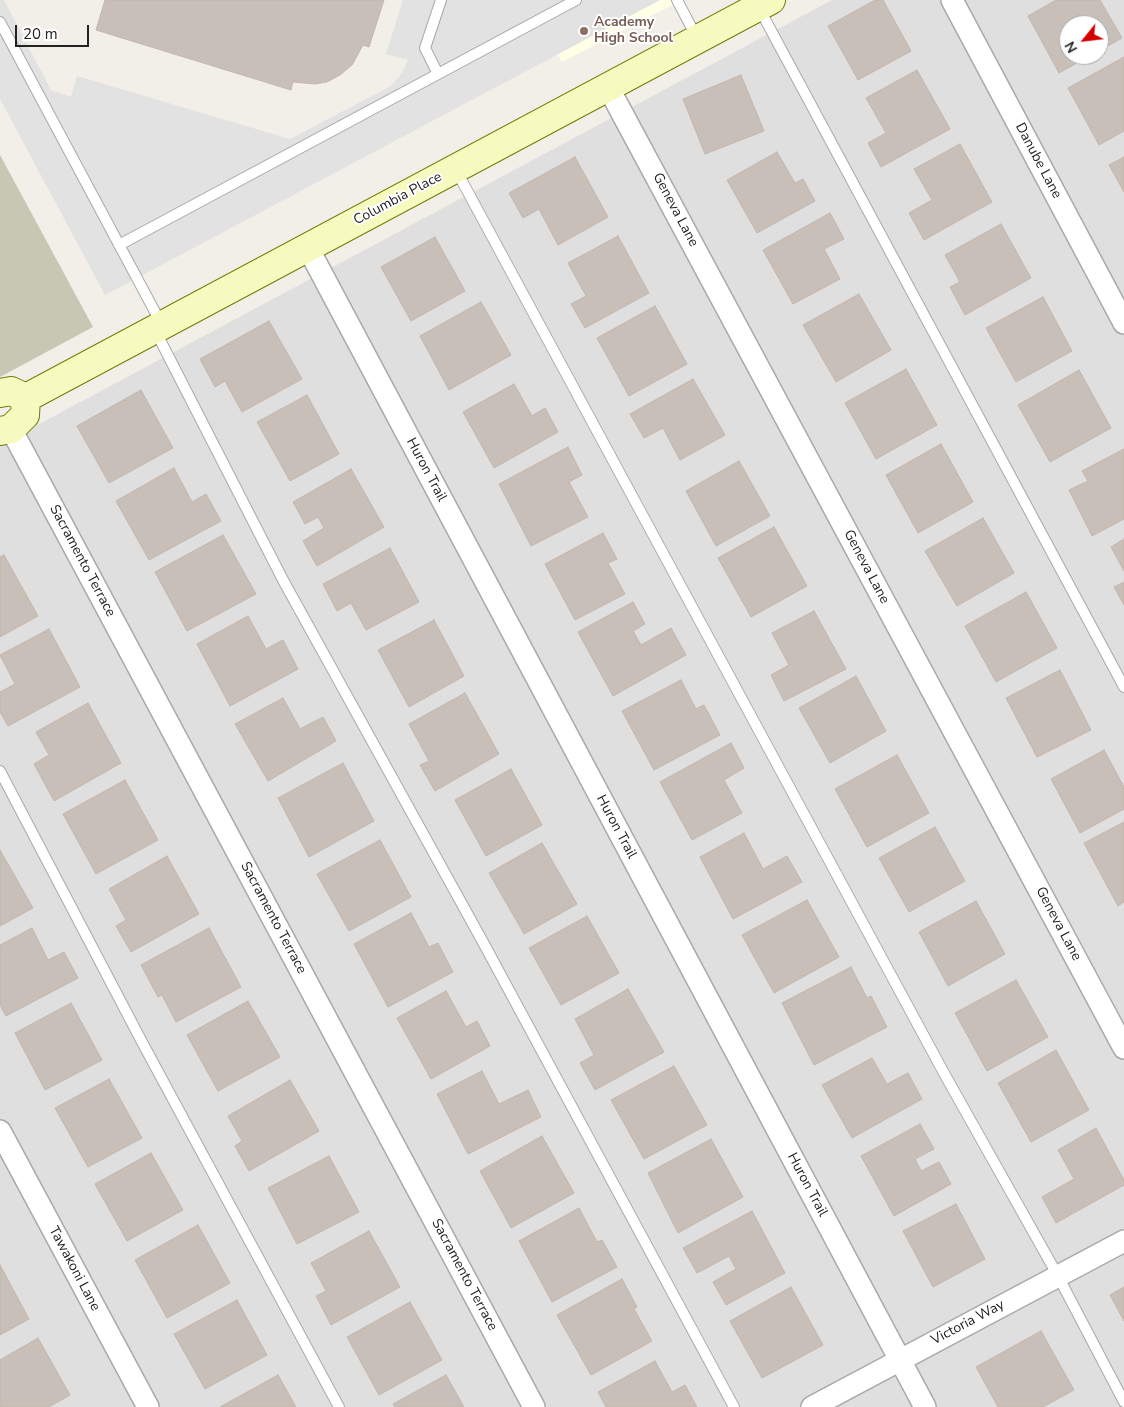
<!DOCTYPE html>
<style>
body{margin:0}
#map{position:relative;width:1124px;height:1407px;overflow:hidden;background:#f2efe9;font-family:"Nunito Sans",sans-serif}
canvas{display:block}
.north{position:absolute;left:1059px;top:15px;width:50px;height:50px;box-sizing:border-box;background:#fff;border:1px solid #a7a7a7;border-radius:50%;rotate:241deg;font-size:14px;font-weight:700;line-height:20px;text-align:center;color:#222}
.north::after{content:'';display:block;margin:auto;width:18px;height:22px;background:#d40000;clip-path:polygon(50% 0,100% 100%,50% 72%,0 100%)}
.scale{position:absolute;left:15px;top:25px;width:74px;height:22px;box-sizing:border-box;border:2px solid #222;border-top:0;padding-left:6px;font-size:15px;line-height:18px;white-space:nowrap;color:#222;-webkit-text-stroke:4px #fff;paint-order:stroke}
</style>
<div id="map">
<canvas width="1124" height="1407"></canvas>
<div class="north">N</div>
<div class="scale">20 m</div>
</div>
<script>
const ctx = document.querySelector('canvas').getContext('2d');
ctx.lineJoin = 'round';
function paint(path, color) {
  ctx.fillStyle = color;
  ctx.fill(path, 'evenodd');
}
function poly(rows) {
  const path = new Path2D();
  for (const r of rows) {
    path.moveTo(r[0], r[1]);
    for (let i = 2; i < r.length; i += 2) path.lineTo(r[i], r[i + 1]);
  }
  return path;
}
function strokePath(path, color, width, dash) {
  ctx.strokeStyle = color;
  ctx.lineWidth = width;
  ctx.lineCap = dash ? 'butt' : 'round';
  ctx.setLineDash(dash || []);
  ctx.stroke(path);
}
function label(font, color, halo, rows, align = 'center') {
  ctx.font = font + ' "Nunito Sans",sans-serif';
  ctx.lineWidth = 4;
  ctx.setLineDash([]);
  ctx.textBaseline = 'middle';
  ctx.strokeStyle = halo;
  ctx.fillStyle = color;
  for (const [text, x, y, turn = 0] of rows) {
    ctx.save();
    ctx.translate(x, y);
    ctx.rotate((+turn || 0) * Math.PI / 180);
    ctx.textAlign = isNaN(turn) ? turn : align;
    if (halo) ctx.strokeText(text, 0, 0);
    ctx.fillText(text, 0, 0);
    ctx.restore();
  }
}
const residential = poly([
 [832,0,1124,0,1124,1407,0,1407,0,445],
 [1069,25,1099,25,1099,55,1069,55]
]);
const education = poly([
 [529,0,682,0,562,62]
]);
const construction = poly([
 [0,155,93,327,0,377]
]);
const parking = poly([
 [0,0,4,0,51,90,71,97,77,76,290,139,391,86,402,73,408,60,386,54,403,0,660,0,105,295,0,99]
]);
const building = poly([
 [105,0,384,0,369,47,363,45,352,65,340,75,327,82,315,84,293,82,291,90,96,30,105,0],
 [875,0,883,0,911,51,858,80,828,26,875,0],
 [1056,0,1100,0,1122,38,1099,51,1099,25,1069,25,1069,55,1091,55,1059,73,1028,16,1056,0],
 [1124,57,1124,131,1099,145,1068,88,1124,57],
 [917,70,950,129,881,167,868,143,886,133,866,98,917,70],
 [741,75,764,131,705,154,683,99,741,75],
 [960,144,992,202,924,240,909,213,932,200,914,169,960,144],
 [777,152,795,183,803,179,815,201,757,233,727,180,777,152],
 [575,157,608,217,558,245,539,209,523,218,509,193,575,157],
 [1124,157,1124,192,1109,165,1124,157],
 [830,213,844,239,824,249,840,279,793,304,763,250,830,213],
 [1001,224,1031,278,965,315,950,287,960,282,945,255,1001,224],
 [618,236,649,293,585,328,571,304,586,296,568,263,618,236],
 [435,237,465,291,411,321,381,267,435,237],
 [859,294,891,350,836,382,803,325,859,294],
 [1043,297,1072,351,1016,382,986,328,1043,297],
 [481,302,511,355,449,390,420,336,481,302],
 [655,306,687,364,629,396,597,338,655,306],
 [269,321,302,379,242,412,225,381,215,387,200,359,269,321],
 [906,369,937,425,876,459,845,403,906,369],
 [1079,370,1111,428,1050,462,1018,405,1079,370],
 [693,379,725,435,680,460,663,428,644,438,630,414,693,379],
 [514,384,532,416,545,408,558,432,494,468,463,412,514,384],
 [141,390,173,448,109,483,77,426,141,390],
 [307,395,339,454,290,481,257,422,307,395],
 [941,444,973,502,918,533,886,475,941,444],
 [568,447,582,475,569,482,588,517,531,546,499,484,568,447],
 [1124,449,1124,519,1092,536,1069,490,1088,481,1082,471,1124,449],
 [739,461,770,516,716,546,686,491,739,461],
 [174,468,192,502,206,494,221,521,149,560,116,501,174,468],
 [351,469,384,527,317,566,303,541,324,528,318,517,305,524,293,502,351,469],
 [983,518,1014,573,957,606,925,551,983,518],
 [774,527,807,586,751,617,718,558,774,527],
 [603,533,617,559,608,563,625,594,575,620,545,564,603,533],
 [223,535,256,594,187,631,155,572,223,535],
 [1124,539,1124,571,1111,547,1124,539],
 [390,548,419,602,366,630,351,603,337,611,323,584,390,548],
 [4,555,38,616,0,637,0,557,4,555],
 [1124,582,1124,605,1114,587,1124,582],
 [1026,592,1057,648,996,682,965,626,1026,592],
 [633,602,645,624,633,631,641,645,671,628,686,655,613,696,578,632,633,602],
 [814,611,846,669,784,701,771,675,789,665,772,633,814,611],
 [248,616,266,649,283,640,298,669,230,706,197,644,248,616],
 [434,620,464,676,409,707,378,650,434,620],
 [49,629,80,687,8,726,0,712,0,692,15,684,0,655,49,629],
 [1060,670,1091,730,1037,757,1006,698,1060,670],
 [856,676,886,731,830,763,799,708,856,676],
 [681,680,696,709,704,705,720,735,654,770,622,711,681,680],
 [465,693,499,754,435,791,420,765,429,761,409,724,465,693],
 [283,698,300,729,323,717,336,741,268,781,235,724,283,698],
 [88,703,121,763,54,801,34,764,49,755,36,732,88,703],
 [731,743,744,768,724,780,742,813,692,840,660,782,731,743],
 [1104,750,1124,787,1124,809,1080,833,1051,779,1104,750],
 [897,755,929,813,867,847,835,789,897,755],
 [343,763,374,821,309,857,278,798,343,763],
 [511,769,542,825,486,856,455,800,511,769],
 [125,780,158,840,96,874,63,814,125,780],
 [1124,822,1124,902,1118,906,1084,843,1124,822],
 [935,827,965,881,909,912,879,858,935,827],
 [744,833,763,869,787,856,802,882,733,919,700,857,744,833],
 [380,840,411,897,349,931,317,874,380,840],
 [542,843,577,904,524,934,489,873,542,843],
 [0,850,33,908,0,926,0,850],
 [167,856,199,914,131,952,116,926,126,920,109,889,167,856],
 [807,900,839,957,774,993,742,935,807,900],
 [976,901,1005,954,948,986,919,932,976,901],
 [411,913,429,947,438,943,453,972,388,1007,354,944,411,913],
 [587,916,619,973,561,1005,529,948,587,916],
 [32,928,48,960,64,952,78,978,6,1016,0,1005,0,945,32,928],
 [209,928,241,987,176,1022,162,995,158,997,141,965,209,928],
 [851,967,867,998,871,996,887,1027,814,1065,782,1003,851,967],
 [1016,980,1048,1037,987,1071,955,1013,1016,980],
 [628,989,664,1052,595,1090,580,1063,594,1055,575,1019,628,989],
 [446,991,466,1027,477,1021,490,1046,431,1079,397,1018,446,991],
 [248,1001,280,1057,218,1091,187,1035,248,1001],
 [71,1003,102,1060,45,1090,15,1033,71,1003],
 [1056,1050,1089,1110,1031,1142,998,1083,1056,1050],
 [872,1058,887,1084,908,1073,922,1099,852,1138,822,1085,872,1058],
 [674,1066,707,1125,644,1159,611,1100,674,1066],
 [482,1071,499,1104,528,1090,541,1117,468,1154,437,1094,482,1071],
 [109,1079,142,1138,88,1167,55,1108,109,1079],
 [290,1080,319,1131,249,1171,235,1146,242,1141,228,1116,290,1080],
 [920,1124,934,1149,915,1159,921,1171,939,1162,951,1184,894,1216,861,1156,920,1124],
 [1096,1128,1124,1180,1124,1185,1056,1223,1042,1197,1074,1179,1058,1150,1096,1128],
 [542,1136,574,1193,511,1228,480,1171,542,1136],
 [711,1139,743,1197,678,1233,648,1173,711,1139],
 [151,1153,183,1210,127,1241,95,1184,151,1153],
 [329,1156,359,1212,297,1244,268,1188,329,1156],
 [956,1204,985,1259,933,1287,903,1231,956,1204],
 [579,1208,597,1242,602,1240,617,1267,552,1302,519,1241,579,1208],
 [752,1211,785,1273,726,1305,713,1282,736,1269,729,1256,697,1273,683,1248,752,1211],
 [198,1225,230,1283,167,1318,135,1260,198,1225],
 [369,1231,400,1287,331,1325,316,1296,326,1291,311,1263,369,1231],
 [0,1265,29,1319,0,1335,0,1265],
 [622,1279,637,1307,634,1309,652,1341,591,1375,557,1315,622,1279],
 [791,1287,823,1345,762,1378,730,1321,791,1287],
 [1124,1287,1124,1321,1110,1295,1124,1287],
 [237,1300,267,1355,205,1389,174,1334,237,1300],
 [410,1302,442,1360,379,1395,347,1337,410,1302],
 [1041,1331,1074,1390,1043,1407,998,1407,976,1367,1041,1331],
 [38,1338,70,1395,49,1407,0,1407,0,1360,38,1338],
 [655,1361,672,1392,685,1385,697,1407,606,1407,598,1392,655,1361],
 [278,1375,296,1407,220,1407,278,1375],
 [446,1375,464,1407,395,1407,393,1404,446,1375]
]);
const lane = poly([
 [677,0,697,38],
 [759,8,1124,687],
 [0,22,162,325],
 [438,74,425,48,441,0],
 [456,170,945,1075,1058,1276,1124,1402],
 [119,245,576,0],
 [155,330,283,580,484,944,734,1407],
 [0,771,142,1042,339,1407]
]);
const street = poly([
 [952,0,1124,323],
 [608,87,1124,1048],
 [308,248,925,1407],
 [11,429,534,1407],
 [0,1131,148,1407],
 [812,1407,1124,1241]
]);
const secondary = poly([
 [0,393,11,391,26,398],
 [26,398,771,0],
 [0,431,11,429,25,415,26,398]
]);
const markers = [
 [584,31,5,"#8d6e63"]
];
const educationNames = [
 ["Academy",594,23],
 ["High School",594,39]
];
const streetNames = [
 ["Danube Lane",1038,161,62],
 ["Columbia Place",398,199,-28],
 ["Geneva Lane",675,210,62],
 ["Huron Trail",426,470,62],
 ["Sacramento Terrace",82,561,62],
 ["Geneva Lane",866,567,62],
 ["Huron Trail",616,827,62],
 ["Sacramento Terrace",273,918,62],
 ["Geneva Lane",1058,924,62],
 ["Huron Trail",807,1185,62],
 ["Tawakoni Lane",74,1269,62],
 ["Sacramento Terrace",464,1275,62],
 ["Victoria Way",968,1323,-28]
];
paint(residential, '#e0dfdf');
paint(education, '#ffffe5');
paint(construction, '#c7c7b4');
paint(parking, '#e2e2e2');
paint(building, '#c7bfb8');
strokePath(building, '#c4b6ab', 1);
strokePath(lane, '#a9a9a9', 12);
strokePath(street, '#a9a9a9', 24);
strokePath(secondary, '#707d05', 30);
strokePath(lane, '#fff', 10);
strokePath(street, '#fff', 21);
strokePath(secondary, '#f7fabf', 28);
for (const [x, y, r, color] of markers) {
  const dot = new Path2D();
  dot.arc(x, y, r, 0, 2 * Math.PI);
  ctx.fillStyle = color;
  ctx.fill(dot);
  strokePath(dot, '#fff', 2);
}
label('bold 14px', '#785e54', '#fff', educationNames, 'left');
label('14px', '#222', '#fff', streetNames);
</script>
